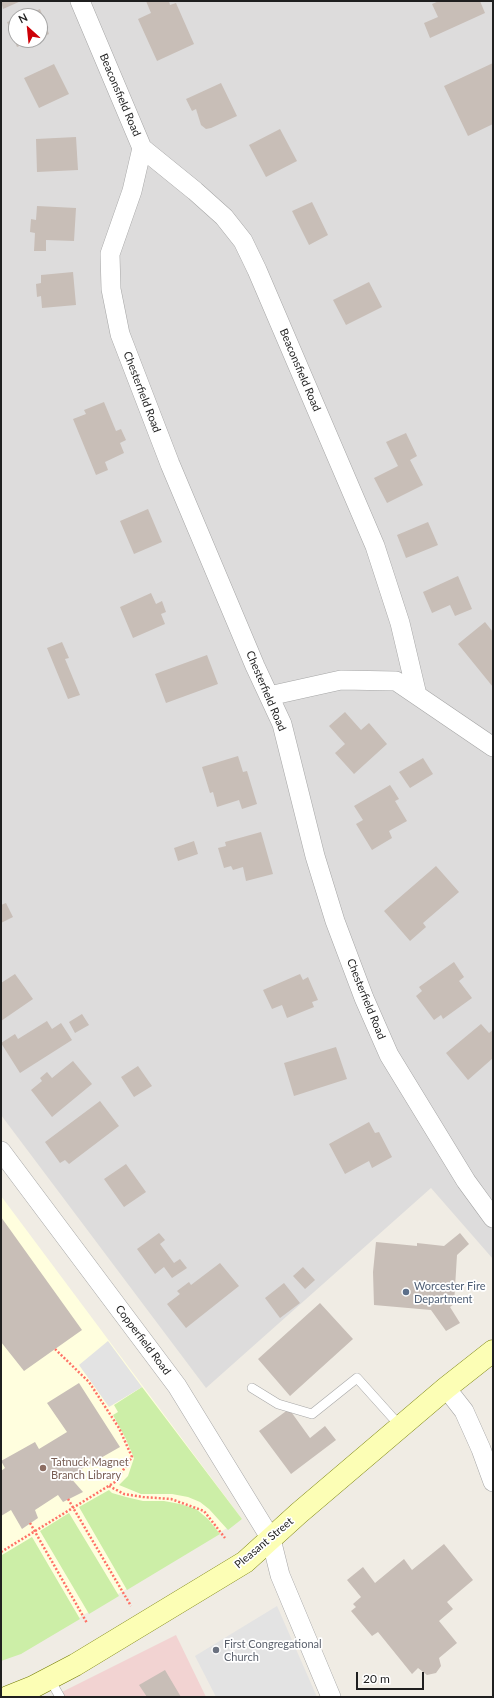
<!DOCTYPE html>
<style>
body{margin:0}
#map{position:relative;width:494px;height:1698px;overflow:hidden;background:#f0ece4;font-family:Lato,sans-serif}
canvas{display:block}
.frame{position:absolute;inset:0;border:2px solid #1f1f1f;pointer-events:none}
.north{position:absolute;left:8px;top:8px;width:40px;height:40px;box-sizing:border-box;background:#fff;border:1px solid #a5a5a5;border-radius:50%;rotate:333deg;font-size:11px;font-weight:700;line-height:16px;text-align:center;color:#1f1f1f}
.north::after{content:'';display:block;margin:auto;width:14px;height:18px;background:#cd0007;clip-path:polygon(50% 0,100% 100%,50% 72%,0 100%)}
.scale{position:absolute;left:356px;top:1672px;width:68px;height:18px;box-sizing:border-box;border:2px solid #1f1f1f;border-top:0;padding-left:5px;font-size:12px;line-height:14px;white-space:nowrap;color:#1f1f1f;-webkit-text-stroke:3px #fff;paint-order:stroke}
</style>
<div id="map">
<canvas width="494" height="1698"></canvas>
<div class="frame"></div>
<div class="north">N</div>
<div class="scale">20 m</div>
</div>
<script>
const ctx = document.querySelector('canvas').getContext('2d');
ctx.lineJoin = 'round';
function paint(path, color) {
  ctx.fillStyle = color;
  ctx.fill(path, 'evenodd');
}
function poly(rows) {
  const path = new Path2D();
  for (const r of rows) {
    path.moveTo(r[0], r[1]);
    for (let i = 2; i < r.length; i += 2) path.lineTo(r[i], r[i + 1]);
  }
  return path;
}
function strokePath(path, color, width, dash) {
  ctx.strokeStyle = color;
  ctx.lineWidth = width;
  ctx.lineCap = dash ? 'butt' : 'round';
  ctx.setLineDash(dash || []);
  ctx.stroke(path);
}
function label(font, color, halo, rows, align = 'center') {
  ctx.font = font + ' Lato,sans-serif';
  ctx.lineWidth = 3.5;
  ctx.setLineDash([]);
  ctx.textBaseline = 'middle';
  ctx.strokeStyle = halo;
  ctx.fillStyle = color;
  for (const [text, x, y, turn = 0] of rows) {
    ctx.save();
    ctx.translate(x, y);
    ctx.rotate((+turn || 0) * Math.PI / 180);
    ctx.textAlign = isNaN(turn) ? turn : align;
    if (halo) ctx.strokeText(text, 0, 0);
    ctx.fillText(text, 0, 0);
    ctx.restore();
  }
}
const residential = poly([
 [1,1,493,1,493,1259,431,1188,206,1388,1,1115],
 [16,16,40,16,40,40,16,40]
]);
const commercial = poly([
 [176,1635,206,1697,52,1697]
]);
const education = poly([
 [1,1196,242,1519,19,1654,1,1660]
]);
const grass = poly([
 [142,1387,242,1519,228,1530,209,1509,200,1502,188,1497,172,1494,141,1494,119,1485,128,1476,134,1458,125,1437,113,1415,118,1412,114,1405],
 [109,1490,112,1493,126,1497,143,1501,164,1501,180,1504,196,1509,208,1519,220,1534,127,1590,79,1507],
 [69,1513,119,1596,89,1614,40,1531],
 [32,1537,80,1619,21,1654,1,1661,2,1555]
]);
const parking = poly([
 [108,1341,142,1387,109,1407,79,1365],
 [277,1606,317,1697,216,1697,195,1656]
]);
const building = poly([
 [1,1,21,1,3,9],
 [146,1,169,1,170,5,176,3,194,44,157,61,138,19,151,13],
 [439,1,480,1,485,13,430,38,424,23,438,17,432,4],
 [40,9,49,34,40,38,40,16,23,16],
 [16,19,16,40,34,40,17,47,7,22],
 [493,63,493,124,468,136,444,86],
 [54,64,69,94,39,108,24,78],
 [221,83,237,116,211,128,206,129,201,125,196,109,192,111,186,99],
 [280,129,297,161,266,177,249,145],
 [76,137,78,170,37,172,36,139],
 [312,202,328,235,309,245,292,211],
 [37,206,76,208,74,241,46,240,46,251,34,251,35,233,30,232,31,219,36,220],
 [73,272,76,305,42,308,41,296,37,297,36,284,41,283,41,275],
 [369,282,382,307,346,325,333,300],
 [104,402,116,431,121,429,126,440,120,443,124,453,105,462,108,470,96,475,73,419,86,414,84,410],
 [406,433,417,456,410,460,423,485,387,503,374,478,398,466,386,442],
 [148,509,162,542,134,554,120,521],
 [428,522,438,545,406,558,397,535],
 [458,576,472,609,455,616,450,605,432,613,423,592],
 [151,593,156,604,162,601,166,612,161,614,165,624,133,638,120,607],
 [485,622,493,632,493,687,458,644],
 [62,642,69,658,65,659,80,695,68,699,47,648],
 [207,655,218,684,166,703,155,674],
 [345,712,361,730,369,723,387,744,354,774,335,753,345,744,329,726],
 [238,756,243,772,247,771,257,804,242,809,239,800,217,807,213,792,210,793,202,767],
 [423,758,433,774,410,788,399,772],
 [390,785,399,799,395,801,407,821,389,831,392,838,372,850,356,824,363,820,354,806],
 [261,832,273,874,246,881,243,867,233,870,231,866,224,868,218,848,226,846,225,842],
 [194,841,198,854,178,861,174,848],
 [436,866,459,892,423,923,426,927,410,941,384,911],
 [6,903,13,917,1,923,1,905],
 [454,962,464,977,459,981,472,998,443,1019,441,1015,434,1020,416,996,422,991,419,987],
 [15,974,33,999,1,1021,1,983],
 [300,974,303,980,308,977,318,1000,312,1002,314,1007,287,1018,282,1005,272,1009,263,990],
 [82,1014,89,1025,75,1033,69,1022],
 [47,1021,52,1029,61,1023,72,1040,20,1073,1,1043,15,1034,18,1039],
 [481,1024,489,1033,493,1030,493,1058,468,1080,446,1053],
 [336,1047,347,1079,294,1096,284,1063],
 [73,1061,92,1084,52,1117,31,1090,42,1081,40,1078,47,1072,52,1078],
 [138,1066,152,1086,134,1097,121,1077],
 [100,1101,119,1126,69,1164,65,1160,60,1163,45,1142],
 [369,1122,375,1133,379,1132,392,1157,372,1168,369,1161,345,1174,329,1144],
 [126,1164,146,1192,124,1207,104,1179],
 [1,1217,82,1330,24,1371,1,1342],
 [159,1233,165,1240,160,1244,174,1263,180,1259,187,1268,172,1278,164,1267,155,1274,137,1249],
 [460,1233,469,1244,457,1255,454,1304,450,1307,460,1323,446,1331,431,1310,374,1305,373,1272,376,1242,417,1246,417,1243,444,1246],
 [220,1263,239,1286,186,1328,167,1304,180,1294,177,1291,189,1282,191,1285],
 [303,1267,315,1280,305,1289,293,1276],
 [284,1283,300,1303,280,1318,265,1298],
 [320,1303,353,1339,290,1396,258,1359],
 [79,1383,120,1447,69,1476,83,1492,63,1502,58,1495,35,1510,38,1518,22,1529,11,1510,1,1516,1,1471,5,1468,1,1461,35,1442,39,1449,67,1432,47,1403],
 [289,1409,310,1438,325,1426,336,1440,291,1474,259,1431],
 [444,1544,473,1580,447,1602,453,1609,439,1621,457,1643,439,1658,441,1666,436,1673,427,1675,418,1668,412,1674,378,1632,372,1636,351,1611,356,1607,353,1604,361,1597,347,1580,363,1567,375,1583,404,1559,412,1570],
 [165,1670,181,1697,147,1697,139,1685]
]);
const path = poly([
 [109,1486,124,1494,143,1497,171,1499,204,1511,225,1538],
 [68,1499,131,1606],
 [30,1523,87,1623],
 [1,1552,115,1482,132,1457,119,1428,89,1382,55,1349]
]);
const lane = poly([
 [252,1388,278,1404,312,1414,357,1378,401,1427],
 [49,1678,60,1697]
]);
const street = poly([
 [80,1,142,148,195,191,224,217,243,241,257,270,375,546,400,623,417,695],
 [142,148,132,191,110,254,111,289,120,334,170,464,255,666,282,724,315,856,335,921,364,998,389,1055,466,1181,493,1218],
 [269,696,341,680,396,681,493,747],
 [1,1151,177,1386,271,1539,280,1575,331,1697],
 [446,1388,464,1411,481,1449,493,1482]
]);
const secondary = poly([
 [8,1697,33,1687,75,1665,245,1562,299,1513,446,1388,493,1351]
]);
const markers = [
 [406,1292,4,"#5c6f8a"],
 [43,1468,4,"#8d6e63"],
 [216,1650,4,"#6b7280"]
];
const streetNames = [
 ["Beaconsfield Road",120,95,67],
 ["Beaconsfield Road",300,370,67],
 ["Chesterfield Road",142,392,69],
 ["Chesterfield Road",266,691,67],
 ["Chesterfield Road",366,999,68],
 ["Copperfield Road",143,1340,53],
 ["Pleasant Street",264,1543,-40]
];
const serviceNames = [
 ["Worcester Fire",414,1286],
 ["Department",414,1299]
];
const educationNames = [
 ["Tatnuck Magnet",51,1462],
 ["Branch Library",51,1475]
];
const worshipNames = [
 ["First Congregational",224,1644],
 ["Church",224,1657]
];
paint(residential, '#dddcdc');
paint(commercial, '#f2d3d2');
paint(education, '#fffede');
paint(grass, '#cceea7');
paint(parking, '#e3e3e3');
paint(building, '#c8beb7');
strokePath(lane, '#a6a6a6', 10);
strokePath(street, '#a6a6a6', 20);
strokePath(secondary, '#727b00', 23);
strokePath(path, '#ff7166', 2.5, [2, 2]);
strokePath(lane, '#fff', 9);
strokePath(street, '#fff', 19);
strokePath(secondary, '#fcfeb5', 22);
for (const [x, y, r, color] of markers) {
  const dot = new Path2D();
  dot.arc(x, y, r, 0, 2 * Math.PI);
  ctx.fillStyle = color;
  ctx.fill(dot);
  strokePath(dot, '#fff', 1.5);
}
label('11px', '#1f1f1f', '#fff', streetNames);
label('11px', '#4e5e75', '#fff', serviceNames, 'left');
label('11px', '#785e54', '#fff', educationNames, 'left');
label('11px', '#5b616d', '#fff', worshipNames, 'left');
</script>
